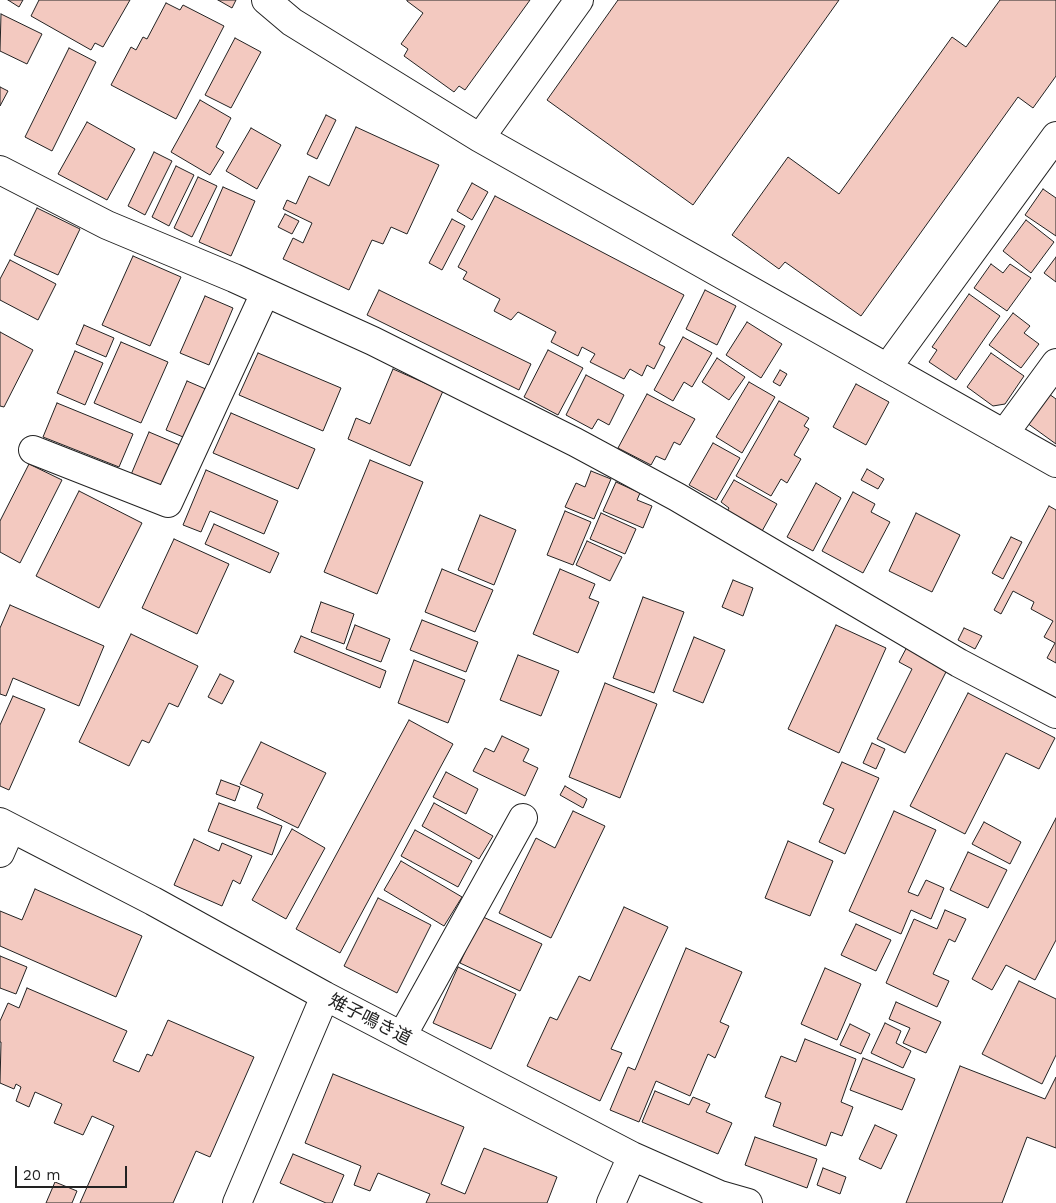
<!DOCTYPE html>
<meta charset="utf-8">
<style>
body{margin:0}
#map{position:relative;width:1056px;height:1203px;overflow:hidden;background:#fff;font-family:"Work Sans",sans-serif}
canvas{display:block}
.scale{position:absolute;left:15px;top:1166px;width:112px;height:22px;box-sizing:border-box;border:2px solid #222;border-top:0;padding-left:6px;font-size:15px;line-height:18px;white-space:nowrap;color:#222;-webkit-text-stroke:4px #fff;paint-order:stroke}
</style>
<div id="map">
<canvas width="1056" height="1203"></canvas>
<div class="scale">20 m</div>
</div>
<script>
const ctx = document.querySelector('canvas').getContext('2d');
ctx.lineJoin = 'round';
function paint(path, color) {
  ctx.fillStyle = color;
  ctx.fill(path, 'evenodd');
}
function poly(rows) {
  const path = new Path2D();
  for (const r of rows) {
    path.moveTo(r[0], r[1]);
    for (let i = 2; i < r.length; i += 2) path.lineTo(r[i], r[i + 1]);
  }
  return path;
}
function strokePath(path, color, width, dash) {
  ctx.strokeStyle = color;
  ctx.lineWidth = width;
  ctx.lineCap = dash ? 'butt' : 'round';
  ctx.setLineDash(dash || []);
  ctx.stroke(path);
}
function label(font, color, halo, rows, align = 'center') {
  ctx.font = font + ' "Work Sans","Noto Sans JP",sans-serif';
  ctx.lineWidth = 4;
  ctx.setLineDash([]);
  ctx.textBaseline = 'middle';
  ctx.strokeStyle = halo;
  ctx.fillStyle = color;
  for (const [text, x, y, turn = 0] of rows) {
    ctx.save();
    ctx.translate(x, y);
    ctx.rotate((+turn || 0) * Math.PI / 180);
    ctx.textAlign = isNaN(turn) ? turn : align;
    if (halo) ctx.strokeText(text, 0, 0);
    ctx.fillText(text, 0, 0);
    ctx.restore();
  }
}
const building = poly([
 [8,0,23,0,19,7,8,0],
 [39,0,130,0,103,47,95,43,91,50,31,16,39,0],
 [218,0,236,0,232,8,218,0],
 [407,0,530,0,465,90,459,86,454,92,404,56,408,49,401,44,423,13,407,1,407,0],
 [618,0,839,0,693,205,547,100,618,0],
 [1000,0,1056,0,1056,76,1033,108,1018,97,861,316,785,262,779,269,732,235,788,157,839,194,952,37,966,47,1000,0],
 [166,3,180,10,183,5,224,26,176,119,111,85,131,47,136,50,143,37,147,39,166,3],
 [1,14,42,34,27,64,0,51,1,14],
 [235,38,261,52,231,108,205,95,235,38],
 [69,48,96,62,52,151,25,137,69,48],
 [0,87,8,91,0,106,0,87],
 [200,100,231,118,216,147,224,152,210,175,171,152,200,100],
 [326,115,336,120,317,159,307,154,326,115],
 [87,122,135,149,107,200,58,174,87,122],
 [356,127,439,165,407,234,391,227,383,244,372,240,349,290,283,259,293,238,303,243,312,223,283,209,287,200,296,204,309,176,329,186,356,127],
 [251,128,281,145,257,189,226,171,251,128],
 [154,152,172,161,145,215,128,206,154,152],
 [176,166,194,175,169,226,152,217,176,166],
 [198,177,217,186,192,237,174,228,198,177],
 [472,183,488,192,472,220,457,211,472,183],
 [223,187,255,201,231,256,199,242,223,187],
 [1043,189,1056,198,1056,236,1025,215,1043,189],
 [495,196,684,295,659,344,665,347,654,369,647,365,642,376,630,369,624,379,590,362,595,354,582,347,578,356,551,342,556,332,518,312,511,320,494,311,500,299,463,279,467,272,458,267,495,196],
 [37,208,80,229,58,275,14,255,37,208],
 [285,214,299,221,292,234,278,227,285,214],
 [452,219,465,226,442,270,429,263,452,219],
 [1026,220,1054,242,1031,273,1003,251,1026,220],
 [133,256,181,277,150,346,102,325,133,256],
 [1056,257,1056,282,1044,273,1056,257],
 [10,260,56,284,38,320,0,300,0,279,10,260],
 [991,264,1003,273,1010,264,1031,278,1007,311,974,288,991,264],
 [379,290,531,364,519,390,367,315,379,290],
 [705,290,736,306,717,345,686,329,705,290],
 [969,294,1000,316,956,380,929,362,937,350,932,347,969,294],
 [205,296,233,308,209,365,180,353,205,296],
 [1013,313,1030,326,1024,333,1039,344,1021,368,989,345,1013,313],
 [747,322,782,344,761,378,726,355,747,322],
 [84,325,114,338,106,357,76,344,84,325],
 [0,332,33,350,4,407,0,406,0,332],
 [683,337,712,353,692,387,684,382,673,401,654,390,683,337],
 [121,342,168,362,141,423,94,403,121,342],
 [548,350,583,368,558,415,524,397,548,350],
 [75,351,103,363,85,405,57,393,75,351],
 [258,353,341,388,323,431,239,395,258,353],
 [991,353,1024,376,1005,404,993,406,967,387,991,353],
 [717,358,745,377,729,400,702,382,717,358],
 [393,369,443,391,410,466,348,439,356,418,370,424,393,369],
 [780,370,787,374,780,386,773,382,780,370],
 [586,375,624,395,609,425,598,419,592,429,566,415,586,375],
 [187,381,208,390,188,439,166,430,187,381],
 [749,382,775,397,742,453,716,437,749,382],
 [856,384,889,402,866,445,833,427,856,384],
 [647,394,695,419,680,445,674,442,665,460,656,456,651,465,618,448,647,394],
 [1049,394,1056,399,1056,444,1027,423,1049,394],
 [779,401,809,418,804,426,809,429,794,455,801,459,787,483,781,479,771,496,736,476,779,401],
 [57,403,133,434,119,467,43,437,57,403],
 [231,413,315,449,298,489,213,453,231,413],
 [149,432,180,445,160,490,130,477,149,432],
 [713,443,740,458,716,500,689,485,713,443],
 [370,460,423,482,377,594,324,572,370,460],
 [29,464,62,480,20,563,0,552,0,521,29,464],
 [867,469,884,479,878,489,861,480,867,469],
 [206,470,278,501,264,534,210,511,201,532,183,525,206,470],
 [591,471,611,479,594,519,565,507,576,483,585,487,591,471],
 [734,480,777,504,761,533,726,513,729,508,721,502,734,480],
 [616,482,640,493,637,500,652,506,643,528,603,511,616,482],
 [816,483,841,498,813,551,787,537,816,483],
 [79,491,142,523,99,608,36,576,79,491],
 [853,492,875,504,871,512,890,522,863,573,822,551,853,492],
 [1049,506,1056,510,1056,663,1047,658,1055,643,1044,637,1053,621,1031,609,1034,602,1013,591,1001,614,994,610,1049,506],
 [565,511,591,522,573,565,547,555,565,511],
 [601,513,636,529,625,554,590,539,601,513],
 [916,513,960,535,932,592,889,571,916,513],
 [480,515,516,530,494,585,458,570,480,515],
 [214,524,279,553,270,573,205,544,214,524],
 [1011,537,1022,542,1003,579,992,573,1011,537],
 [174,539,229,564,197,634,142,608,174,539],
 [587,541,622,557,610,581,576,565,587,541],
 [442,569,493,590,475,632,425,612,442,569],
 [560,569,595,584,589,598,599,602,578,653,533,634,560,569],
 [733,580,753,588,743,616,722,607,733,580],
 [643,597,684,612,654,693,613,678,643,597],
 [321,602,354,614,344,644,311,632,321,602],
 [10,605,104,646,79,706,13,678,6,696,0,694,0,628,10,605],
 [422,620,478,642,466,672,410,650,422,620],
 [355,625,390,639,381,662,346,649,355,625],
 [836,625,886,648,839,753,788,729,836,625],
 [964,628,982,636,975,649,958,640,964,628],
 [131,634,198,666,178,707,169,703,149,743,142,740,129,766,79,742,131,634],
 [301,636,386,671,380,688,294,652,301,636],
 [694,637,725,650,703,703,673,691,694,637],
 [908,645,949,666,905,753,877,739,912,669,899,662,908,645],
 [518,655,559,671,541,716,500,700,518,655],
 [414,660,465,680,448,723,398,703,414,660],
 [220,674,234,681,222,704,208,697,220,674],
 [605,683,657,704,620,798,569,777,605,683],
 [968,693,1055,738,1039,769,1006,753,965,834,910,806,968,693],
 [13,696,45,709,9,790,0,786,0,725,13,696],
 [409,720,453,744,340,953,296,929,409,720],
 [502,736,529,749,523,761,538,768,525,796,473,771,485,748,494,752,502,736],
 [261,742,326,773,298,828,257,808,263,794,240,784,261,742],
 [872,743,885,749,876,769,863,763,872,743],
 [842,762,879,778,845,854,819,842,834,809,823,804,842,762],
 [446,772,478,789,466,814,433,797,446,772],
 [221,780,240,787,235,801,216,794,221,780],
 [565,786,587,799,583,808,560,795,565,786],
 [219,803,282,826,272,855,208,831,219,803],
 [434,803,493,836,479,859,422,826,434,803],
 [573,811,605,826,551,938,499,913,536,838,555,848,573,811],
 [894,811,936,830,908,892,918,896,926,880,944,888,931,919,911,910,901,934,849,911,894,811],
 [1056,818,1056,940,1035,980,1006,965,992,990,972,979,1056,818],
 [984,822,1021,842,1010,864,972,844,984,822],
 [292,829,325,848,286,919,252,900,292,829],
 [415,830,472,861,458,887,401,856,415,830],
 [194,839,219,851,222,843,252,856,240,884,233,880,222,906,174,885,194,839],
 [788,841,833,861,810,916,765,898,788,841],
 [968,852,1007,870,988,908,950,890,968,852],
 [401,861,462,897,444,926,384,890,401,861],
 [35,889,142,936,116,997,0,946,0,911,22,920,35,889],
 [378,898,431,925,397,993,344,966,378,898],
 [624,907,668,927,611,1049,622,1053,600,1101,527,1066,550,1017,557,1020,579,976,590,981,624,907],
 [945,910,966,919,955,942,949,939,933,974,949,981,937,1007,886,983,914,919,937,929,945,910],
 [481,916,542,944,520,991,460,963,481,916],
 [856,924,891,940,876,971,841,955,856,924],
 [686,948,742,972,720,1022,729,1026,715,1058,708,1054,690,1096,656,1081,639,1122,610,1110,628,1067,635,1070,686,948],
 [0,956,27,967,16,994,0,988,0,956],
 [458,967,516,994,491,1049,433,1023,458,967],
 [825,968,861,984,837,1040,801,1024,825,968],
 [1019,981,1056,999,1056,1055,1042,1084,982,1054,1019,981],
 [27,988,127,1031,113,1061,139,1072,147,1054,152,1056,168,1020,254,1057,210,1157,196,1151,173,1203,80,1203,114,1126,92,1116,83,1135,54,1123,62,1104,35,1092,29,1107,16,1101,21,1087,16,1084,14,1089,0,1083,1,1042,0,1042,0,1021,8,1003,19,1008,27,988],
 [896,1002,941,1022,926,1053,903,1043,910,1028,889,1019,896,1002],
 [885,1023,901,1031,896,1043,911,1051,903,1068,871,1053,885,1023],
 [850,1024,870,1034,861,1054,840,1045,850,1024],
 [805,1039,856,1059,841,1102,853,1107,842,1136,831,1132,826,1146,773,1126,781,1103,765,1097,781,1056,796,1062,805,1039],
 [863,1058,915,1079,902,1110,850,1090,863,1058],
 [960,1066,1045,1099,1056,1077,1056,1148,1027,1137,1002,1203,906,1203,960,1066],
 [333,1074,464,1127,441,1184,465,1194,484,1148,557,1177,547,1203,426,1203,430,1194,378,1173,370,1191,354,1185,361,1166,305,1143,333,1074],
 [655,1091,689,1105,693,1097,710,1104,706,1112,732,1123,718,1154,642,1122,655,1091],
 [875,1125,897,1135,881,1169,859,1159,875,1125],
 [755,1137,817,1159,807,1188,745,1165,755,1137],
 [293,1154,344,1175,332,1203,326,1203,280,1183,293,1154],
 [823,1168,846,1177,840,1194,817,1185,823,1168],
 [55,1182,77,1191,72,1203,46,1203,55,1182]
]);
const street = poly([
 [266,0,292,22,480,138,1056,463],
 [480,138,579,0],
 [0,170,107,225,234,278,373,341,575,442,677,497,959,663,1056,714],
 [887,368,1056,136],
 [1004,434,1056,363],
 [33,450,168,503,265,293],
 [0,822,153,901,325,996,632,1156,720,1195,748,1203],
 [0,853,11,828],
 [402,1036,523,818],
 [237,1203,325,996],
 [611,1203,632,1156]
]);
const streetNames = [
 ["雉子鳴き道",370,1020,27]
];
paint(building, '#f3c9c0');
strokePath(building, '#222', 1);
strokePath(street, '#222', 30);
strokePath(street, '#fff', 28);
label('18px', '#222', '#fff', streetNames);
</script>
